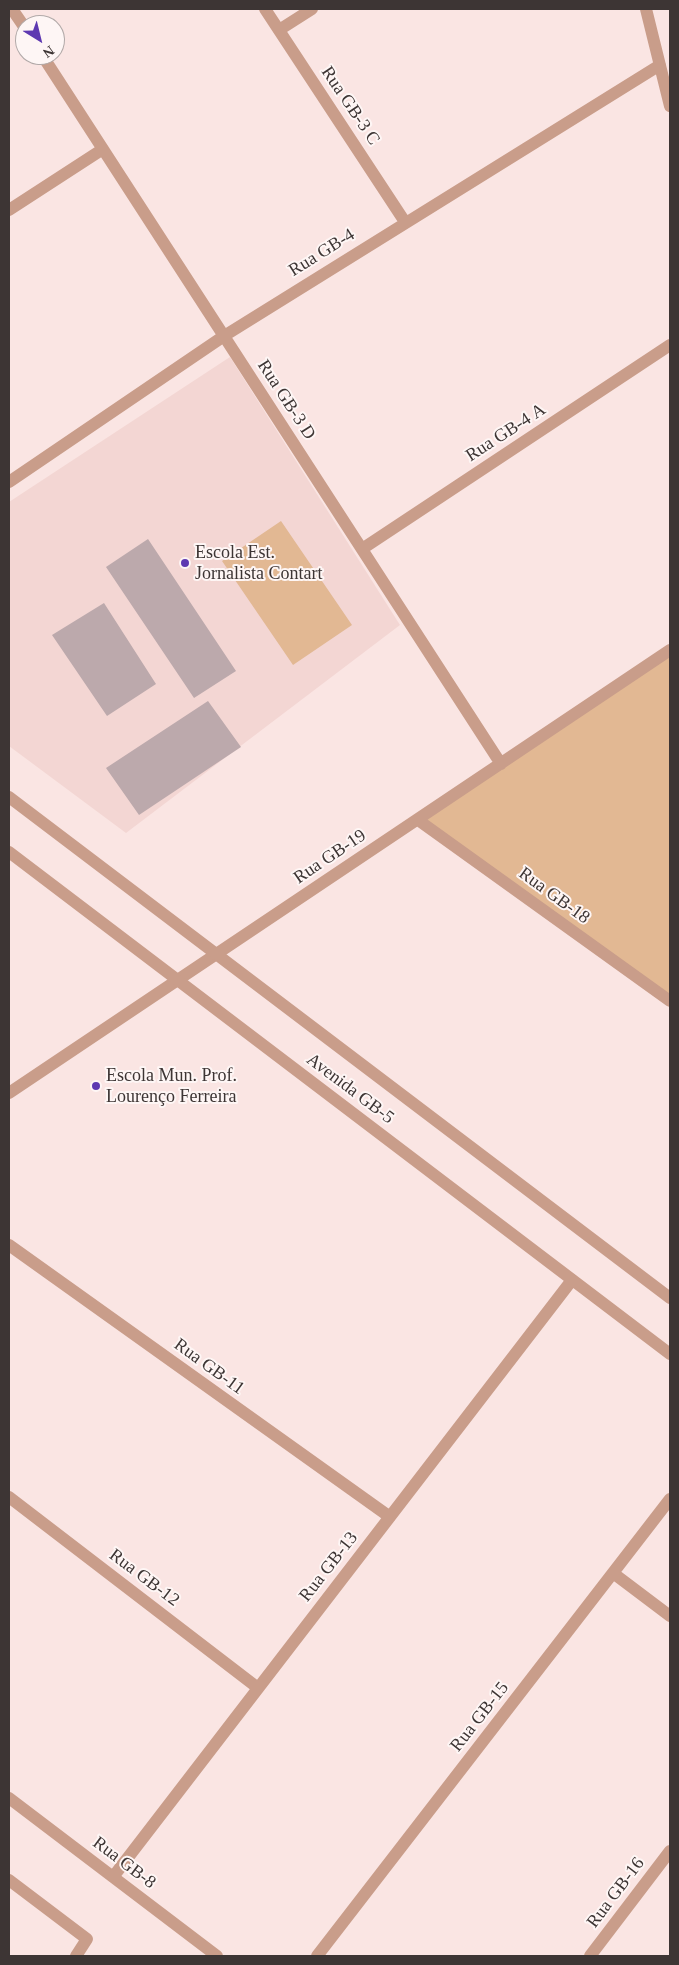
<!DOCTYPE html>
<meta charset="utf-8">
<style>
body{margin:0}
#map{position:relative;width:679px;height:1965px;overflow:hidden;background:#fae5e3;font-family:"Times New Roman",serif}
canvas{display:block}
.frame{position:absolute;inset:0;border:10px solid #3d3534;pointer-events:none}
.north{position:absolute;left:15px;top:15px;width:50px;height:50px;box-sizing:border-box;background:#fef6f5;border:1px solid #b1a9a8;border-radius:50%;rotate:144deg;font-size:14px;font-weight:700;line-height:20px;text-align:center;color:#3d3534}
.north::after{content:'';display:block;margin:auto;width:18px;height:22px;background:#5e39b1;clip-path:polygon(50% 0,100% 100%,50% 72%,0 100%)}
</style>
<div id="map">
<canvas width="679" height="1965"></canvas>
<div class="frame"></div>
<div class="north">N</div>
</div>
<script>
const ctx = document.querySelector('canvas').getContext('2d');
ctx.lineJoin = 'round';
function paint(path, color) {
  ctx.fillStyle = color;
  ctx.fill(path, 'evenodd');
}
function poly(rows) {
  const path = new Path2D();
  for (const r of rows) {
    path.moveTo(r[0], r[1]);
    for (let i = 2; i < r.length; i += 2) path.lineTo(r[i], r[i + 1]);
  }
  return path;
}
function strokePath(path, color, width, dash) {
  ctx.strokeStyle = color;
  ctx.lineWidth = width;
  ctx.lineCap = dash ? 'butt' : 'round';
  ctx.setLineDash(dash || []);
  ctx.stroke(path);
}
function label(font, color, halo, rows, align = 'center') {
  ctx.font = font + ' "Times New Roman",serif';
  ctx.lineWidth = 4;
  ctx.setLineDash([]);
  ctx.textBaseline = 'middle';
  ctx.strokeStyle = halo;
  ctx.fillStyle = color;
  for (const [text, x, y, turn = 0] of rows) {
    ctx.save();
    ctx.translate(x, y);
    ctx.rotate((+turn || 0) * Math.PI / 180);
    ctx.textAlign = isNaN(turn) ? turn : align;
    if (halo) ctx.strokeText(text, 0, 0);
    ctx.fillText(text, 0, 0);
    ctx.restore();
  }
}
const built = poly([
 [230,357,400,625,126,833,9,746,9,502]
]);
const green = poly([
 [281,521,352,625,293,665,222,561],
 [670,650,670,1001,418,820]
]);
const building = poly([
 [148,539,236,671,194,698,106,567],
 [104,603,156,684,107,716,52,635],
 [208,701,241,747,139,815,106,768]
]);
const minor = poly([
 [12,9,25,28],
 [265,9,405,222],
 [646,9,670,106],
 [279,30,312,9],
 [42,55,501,764],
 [9,210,103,149],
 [9,482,224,336,660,65],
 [362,549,670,345],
 [418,820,670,1001],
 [9,1093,670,650],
 [9,1245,390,1517],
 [9,1497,258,1688],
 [613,1573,670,1616],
 [9,1798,217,1956],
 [113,1877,572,1280],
 [9,1880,87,1939,76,1956],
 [317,1956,670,1499],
 [590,1956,670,1851]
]);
const tertiary = poly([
 [9,797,670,1298],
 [9,852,670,1354]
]);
const markers = [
 [185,563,5,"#5e39b1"],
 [96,1086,5,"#5e39b1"]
];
const streetNames = [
 ["Rua GB-3 C",350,106,56],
 ["Rua GB-4",322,253,-32],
 ["Rua GB-3 D",286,400,57],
 ["Rua GB-4 A",506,433,-33],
 ["Rua GB-19",330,857,-34],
 ["Rua GB-18",554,896,36],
 ["Avenida GB-5",350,1089,37],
 ["Rua GB-11",209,1367,36],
 ["Rua GB-13",329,1567,-52],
 ["Rua GB-12",144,1578,37],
 ["Rua GB-15",480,1717,-52],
 ["Rua GB-8",124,1863,37],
 ["Rua GB-16",616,1893,-53]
];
const poiNames = [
 ["Escola Est.",195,553],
 ["Jornalista Contart",195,574],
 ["Escola Mun. Prof.",106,1076],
 ["Lourenço Ferreira",106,1097]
];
paint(built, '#f3d6d3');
paint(green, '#e2b893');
paint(building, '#bca9ac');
strokePath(minor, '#c99d8a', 12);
strokePath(tertiary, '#c99d8a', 12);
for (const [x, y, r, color] of markers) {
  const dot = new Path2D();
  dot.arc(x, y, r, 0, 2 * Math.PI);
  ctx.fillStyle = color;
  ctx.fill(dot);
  strokePath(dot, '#fef6f5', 2);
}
label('18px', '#3d3534', '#fef6f5', streetNames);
label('18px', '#3d3534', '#fef6f5', poiNames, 'left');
</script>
